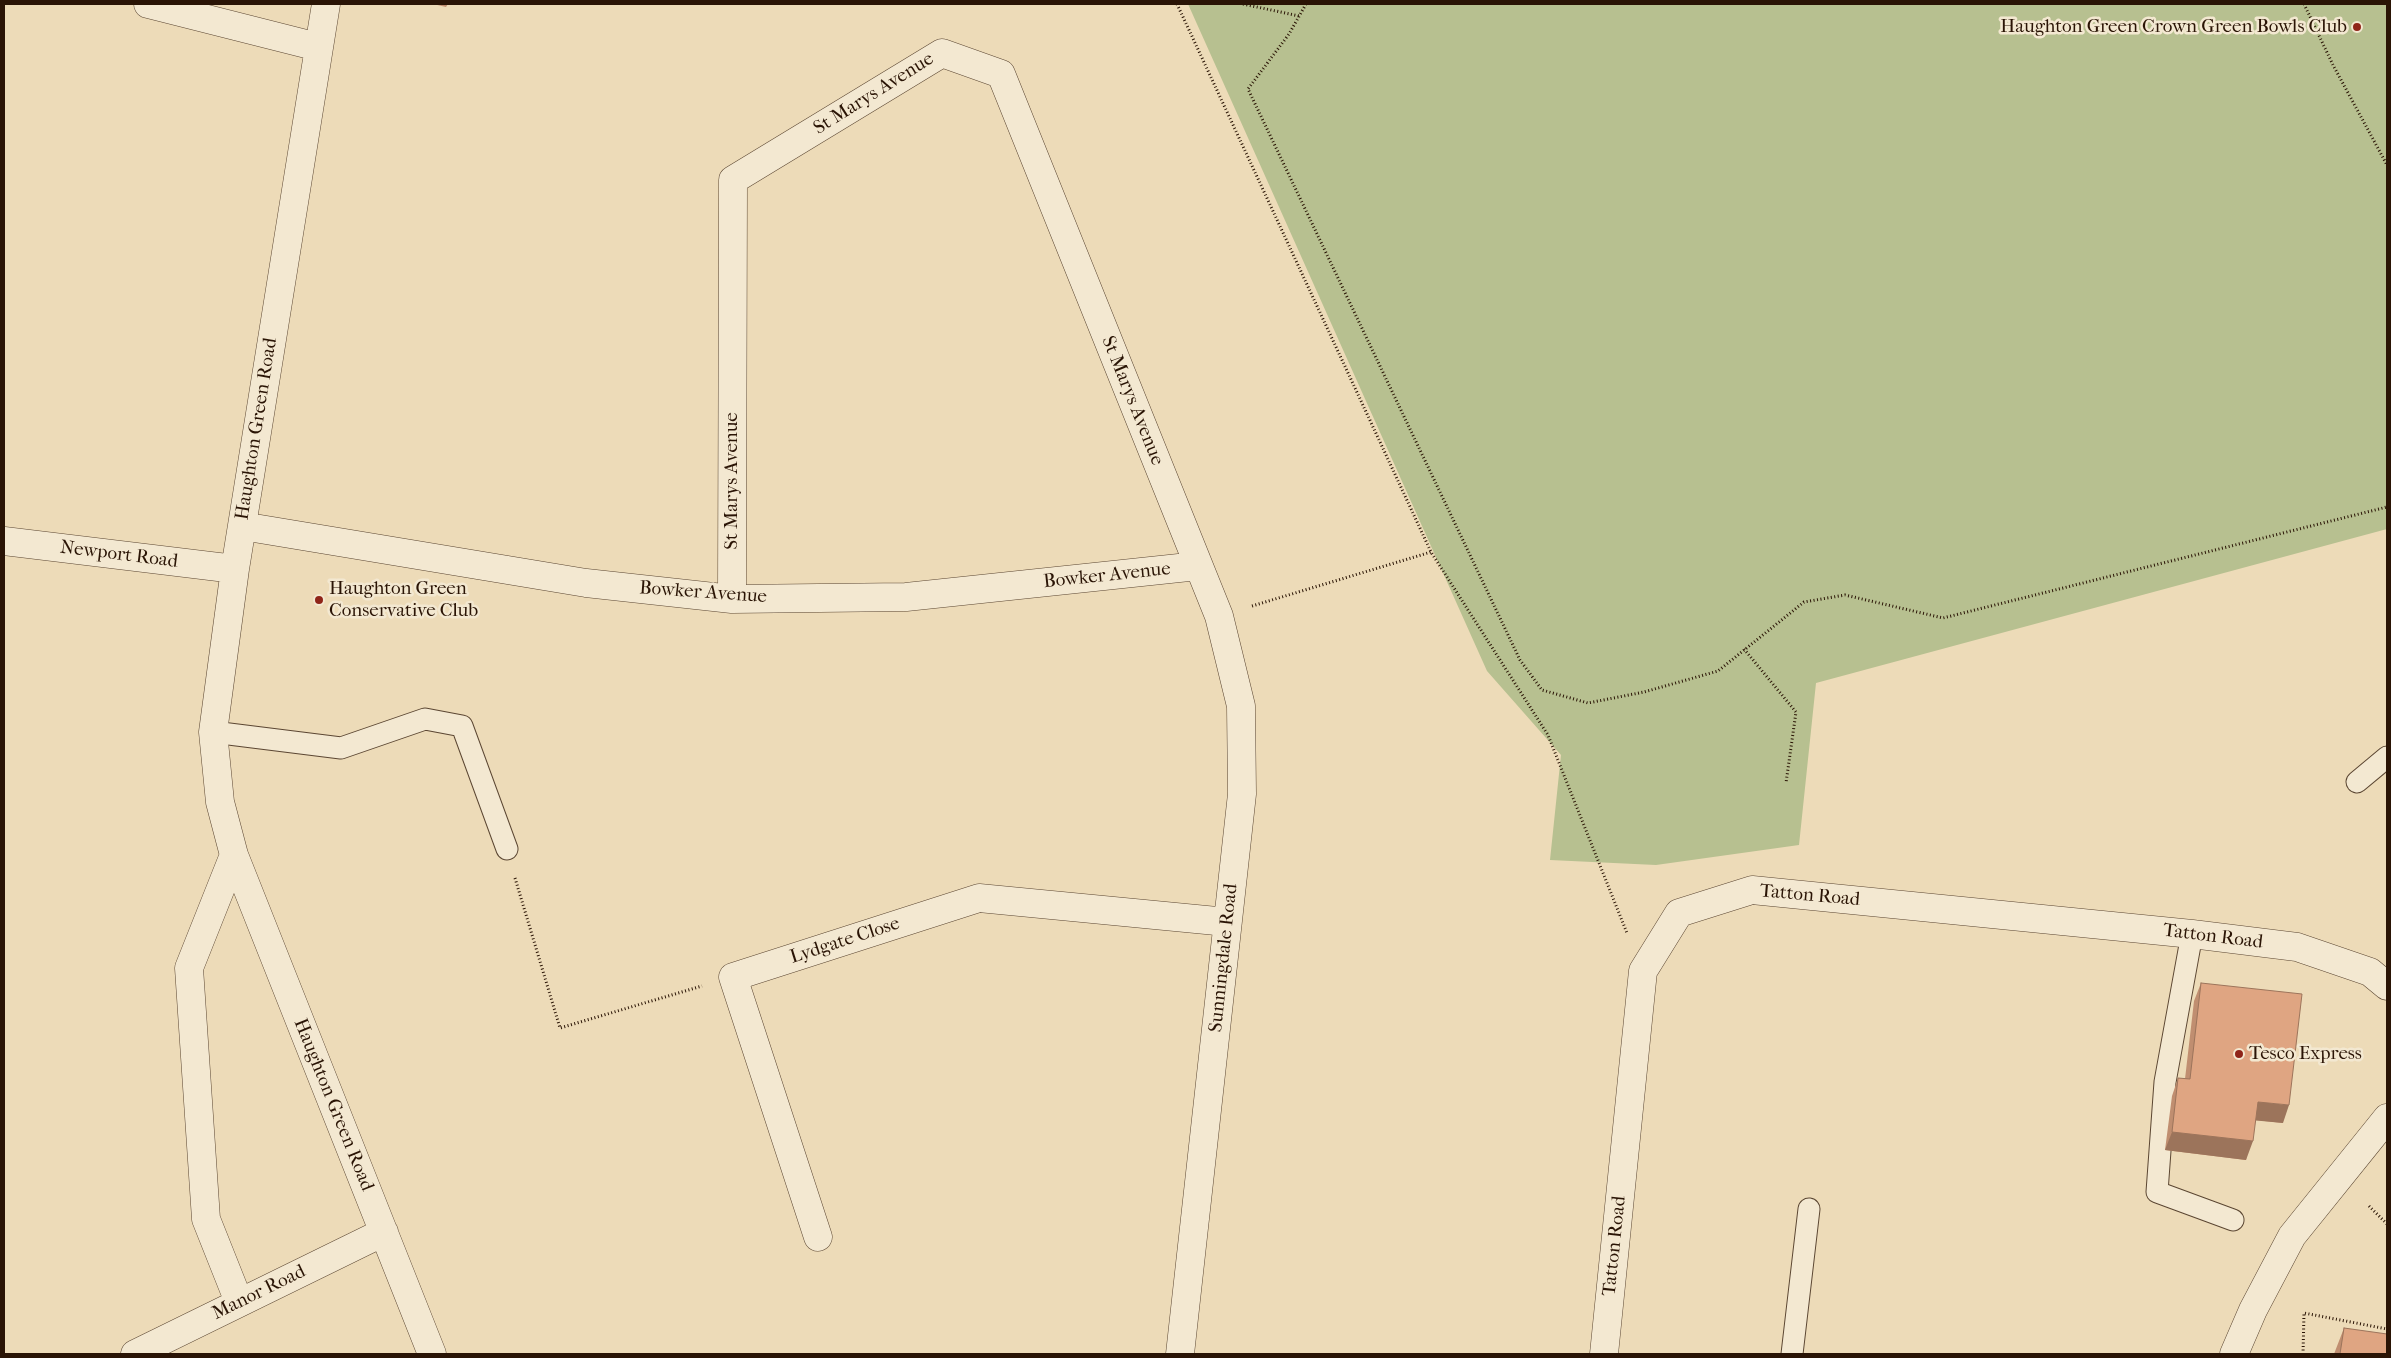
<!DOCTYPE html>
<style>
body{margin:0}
#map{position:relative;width:2391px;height:1358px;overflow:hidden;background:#eddbb8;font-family:"IM FELL French Canon",serif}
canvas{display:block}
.frame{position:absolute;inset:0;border:5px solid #2a1405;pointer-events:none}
</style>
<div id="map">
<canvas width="2391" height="1358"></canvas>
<div class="frame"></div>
</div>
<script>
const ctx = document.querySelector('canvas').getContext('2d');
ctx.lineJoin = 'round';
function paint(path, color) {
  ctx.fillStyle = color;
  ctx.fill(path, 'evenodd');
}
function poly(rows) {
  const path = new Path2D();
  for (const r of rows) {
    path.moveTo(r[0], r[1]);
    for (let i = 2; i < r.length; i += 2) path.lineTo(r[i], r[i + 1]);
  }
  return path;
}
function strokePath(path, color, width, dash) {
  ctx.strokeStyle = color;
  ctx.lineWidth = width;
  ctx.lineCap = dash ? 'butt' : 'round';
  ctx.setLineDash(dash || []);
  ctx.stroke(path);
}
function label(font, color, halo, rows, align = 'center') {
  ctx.font = font + ' "IM FELL French Canon",serif';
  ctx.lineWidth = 5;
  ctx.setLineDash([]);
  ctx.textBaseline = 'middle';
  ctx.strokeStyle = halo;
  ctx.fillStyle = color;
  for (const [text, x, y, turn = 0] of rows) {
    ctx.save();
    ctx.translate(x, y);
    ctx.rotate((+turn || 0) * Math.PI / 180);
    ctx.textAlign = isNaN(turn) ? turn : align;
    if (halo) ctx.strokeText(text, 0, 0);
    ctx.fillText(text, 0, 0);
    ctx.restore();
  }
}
const green = poly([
 [1188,4,2387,4,2387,529,1816,683,1799,845,1656,865,1550,860,1561,755,1487,671]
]);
const path = poly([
 [1177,4,1431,552,1548,735,1627,933],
 [1243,4,1299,16],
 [1306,4,1289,34,1248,89,1520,660,1542,690,1588,703,1644,692,1718,671,1804,602,1845,595,1943,618,2387,507],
 [2304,4,2333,65,2387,165],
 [1252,606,1431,552],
 [1744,649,1796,712,1786,783],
 [515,878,560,1028,702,986],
 [2369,1206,2387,1224],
 [2303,1354,2304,1313,2387,1329]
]);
const lane = poly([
 [213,732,341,748,425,719,462,726,507,849],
 [2357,782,2387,757],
 [2192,934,2165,1082,2157,1192,2233,1220],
 [1792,1354,1809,1209]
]);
const street = poly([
 [148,4,318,47],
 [326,4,235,569,213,732,220,802,234,855,432,1354],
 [242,526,586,583,732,599,906,597,1198,566],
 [4,541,235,569],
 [732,599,733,180,942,53,1001,74,1219,616,1241,706,1242,794,1180,1354],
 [234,855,189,968,206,1219,239,1302],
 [818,1237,733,977,979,898,1227,922],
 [135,1354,384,1232],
 [1604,1354,1643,971,1679,913,1752,890,2192,934,2297,947,2370,972,2387,986],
 [2234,1354,2253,1310,2292,1236,2387,1118]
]);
const wall = poly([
 [433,4,448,4,446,7],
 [2201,983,2283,1123,2255,1120,2246,1160,2165,1150,2172,1096,2178,1078,2185,1079,2194,1001],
 [2344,1328,2387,1354,2334,1354]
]);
const shadedWall = poly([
 [2258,1102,2289,1105,2283,1123,2251,1120],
 [2172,1132,2253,1141,2246,1160,2165,1150]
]);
const building = poly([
 [2201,983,2302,994,2289,1105,2258,1102,2253,1141,2172,1132,2178,1078,2190,1079,2201,983],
 [2344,1328,2387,1334,2387,1354,2340,1354,2344,1328]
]);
const markers = [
 [2357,27,5,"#8f2418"],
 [319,600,5,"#8f2418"],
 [2239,1054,5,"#8f2418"]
];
const poiNames = [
 ["Haughton Green Crown Green Bowls Club",2347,27,"right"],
 ["Haughton Green",329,589],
 ["Conservative Club",329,611],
 ["Tesco Express",2249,1054]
];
const streetNames = [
 ["St Marys Avenue",874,94,-32],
 ["St Marys Avenue",1132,401,68],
 ["Haughton Green Road",257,429,-81],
 ["St Marys Avenue",732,481,-90],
 ["Newport Road",119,555,7],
 ["Bowker Avenue",1107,576,-6],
 ["Bowker Avenue",703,593,4],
 ["Tatton Road",1810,896,5],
 ["Tatton Road",2213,937,7],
 ["Lydgate Close",845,941,-18],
 ["Sunningdale Road",1224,958,-84],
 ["Haughton Green Road",333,1105,68],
 ["Tatton Road",1615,1246,-84],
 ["Manor Road",259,1293,-26]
];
paint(green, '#b7c090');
strokePath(lane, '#5b4632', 23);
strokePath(street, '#5b4632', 29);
strokePath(path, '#2a1405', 3, [1, 2.5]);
strokePath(lane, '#f3e8d1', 21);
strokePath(street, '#f3e8d1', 28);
paint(wall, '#c08e70');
paint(shadedWall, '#9c745b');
paint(building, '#dfa582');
strokePath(building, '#9c745b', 1);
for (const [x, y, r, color] of markers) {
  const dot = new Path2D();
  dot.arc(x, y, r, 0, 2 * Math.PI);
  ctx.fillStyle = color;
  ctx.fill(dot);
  strokePath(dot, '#f3e8d1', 2);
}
label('19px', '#2a1405', '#f3e8d1', poiNames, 'left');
label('19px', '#2a1405', '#f3e8d1', streetNames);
</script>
